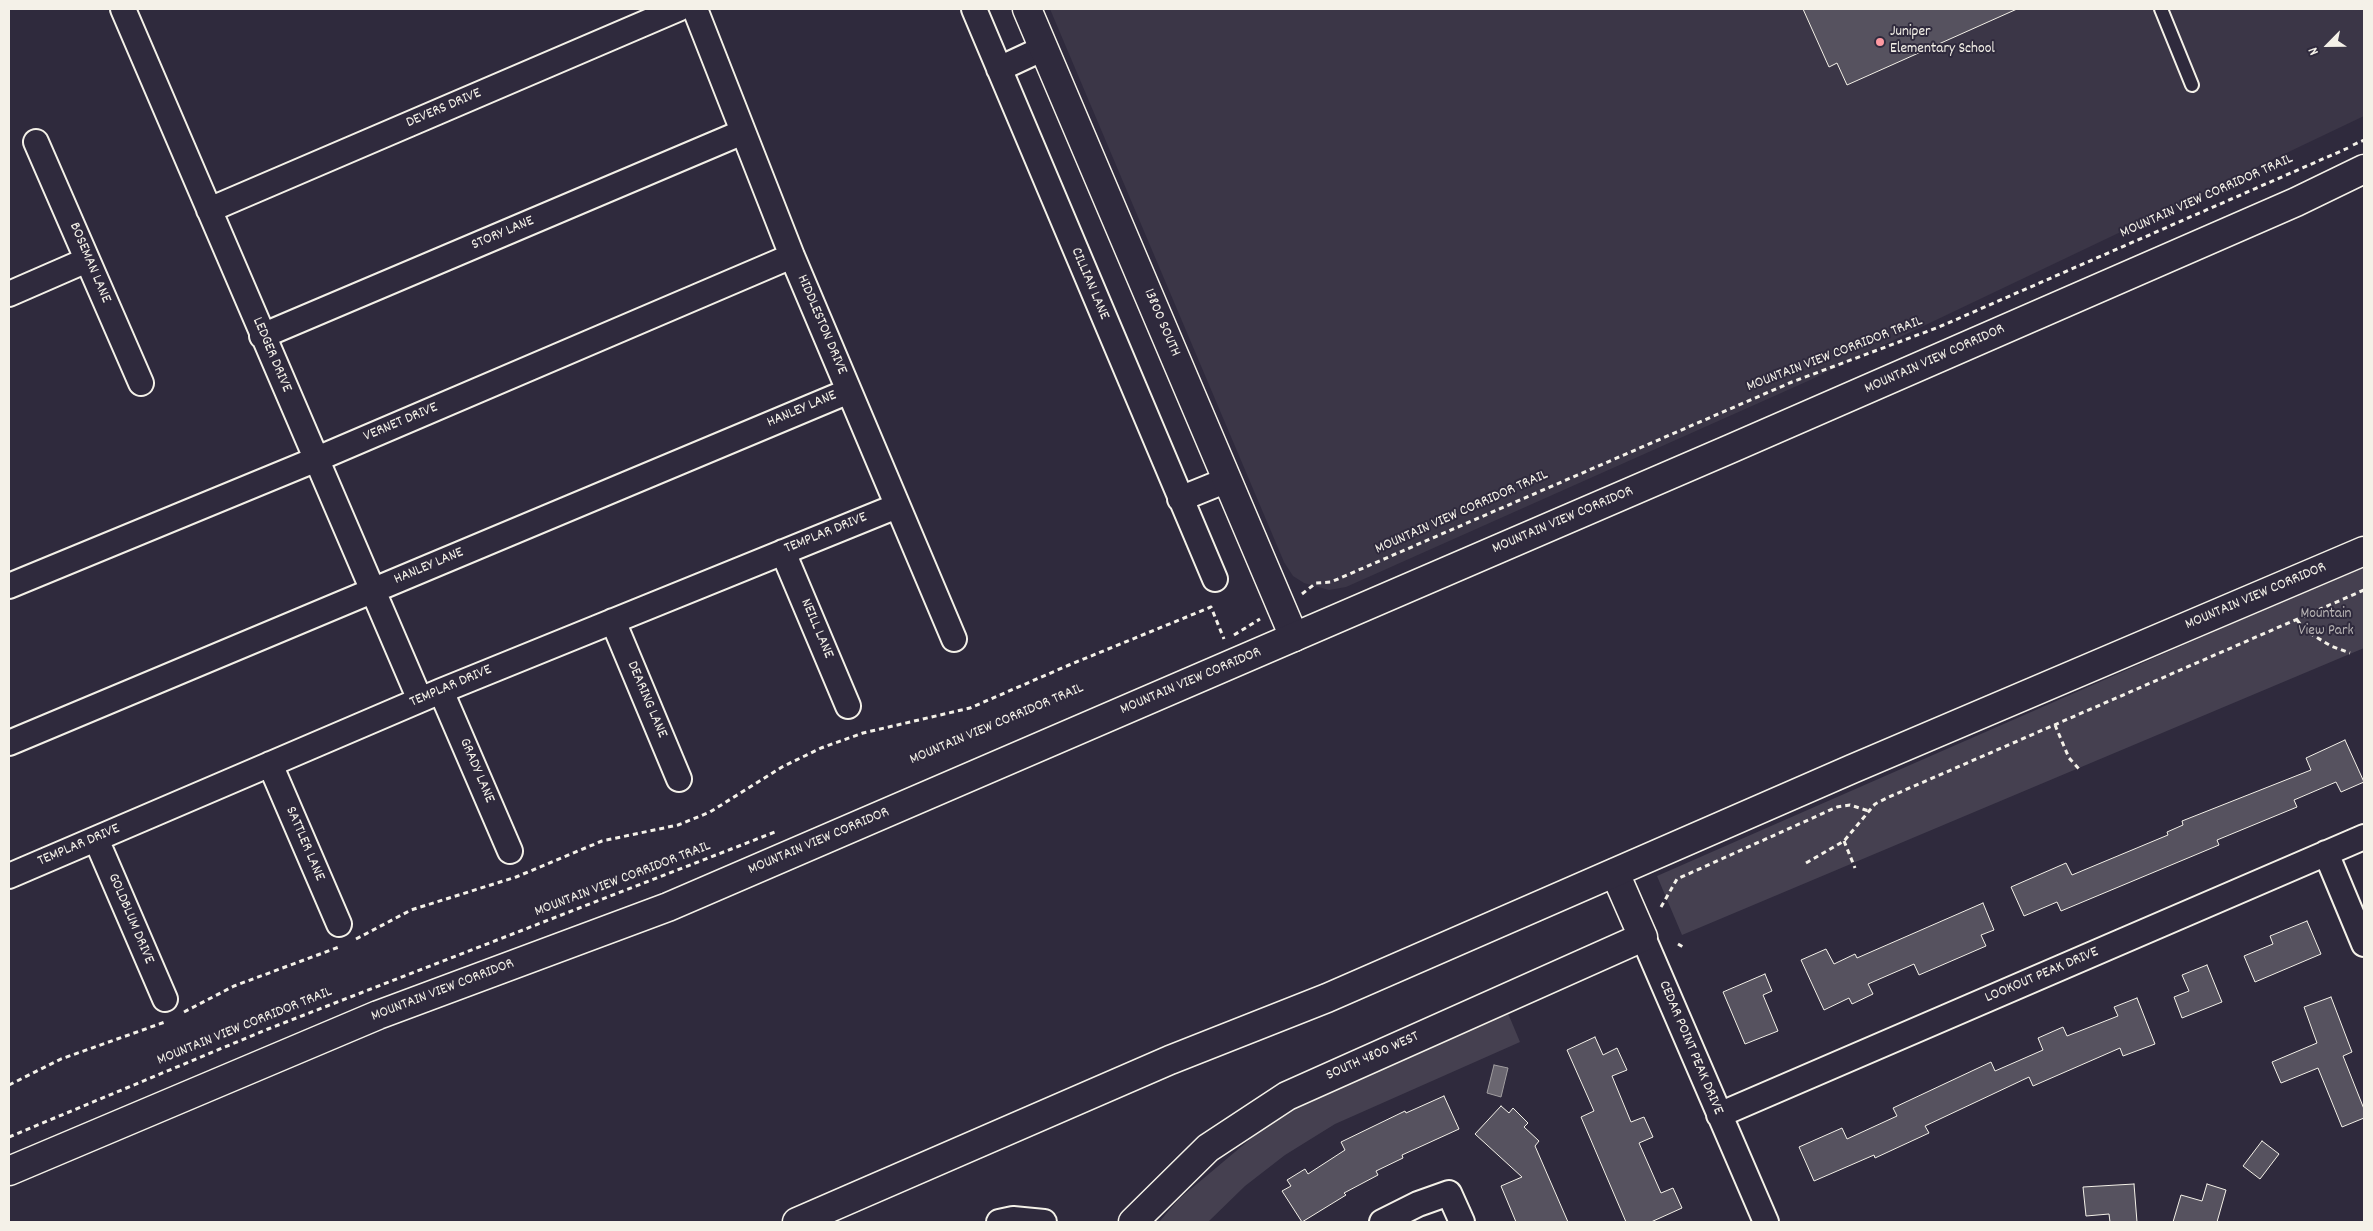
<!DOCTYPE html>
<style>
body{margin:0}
#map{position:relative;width:2373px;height:1231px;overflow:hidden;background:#2f2a3d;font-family:Dekko,sans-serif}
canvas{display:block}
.frame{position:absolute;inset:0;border:10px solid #f4f1e8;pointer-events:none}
.north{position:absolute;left:2303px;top:20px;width:50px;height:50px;-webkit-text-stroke:4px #2f2a3d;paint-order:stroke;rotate:247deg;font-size:14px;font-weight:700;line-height:20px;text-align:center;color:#f4f1e8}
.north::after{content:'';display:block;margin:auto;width:18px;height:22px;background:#f4f1e8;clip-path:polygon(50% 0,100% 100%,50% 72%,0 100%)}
</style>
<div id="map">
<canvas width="2373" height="1231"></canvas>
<div class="frame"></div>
<div class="north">N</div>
</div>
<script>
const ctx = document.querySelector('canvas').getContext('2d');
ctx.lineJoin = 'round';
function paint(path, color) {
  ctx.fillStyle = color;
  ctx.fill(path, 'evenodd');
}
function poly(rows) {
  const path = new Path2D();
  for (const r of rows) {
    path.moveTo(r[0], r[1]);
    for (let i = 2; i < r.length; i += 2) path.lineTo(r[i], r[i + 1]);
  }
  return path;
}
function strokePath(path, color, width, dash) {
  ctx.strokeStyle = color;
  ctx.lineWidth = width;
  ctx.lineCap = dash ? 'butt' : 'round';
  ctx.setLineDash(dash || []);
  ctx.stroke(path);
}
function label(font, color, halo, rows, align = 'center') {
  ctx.font = font + ' Dekko,sans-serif';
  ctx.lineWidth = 4;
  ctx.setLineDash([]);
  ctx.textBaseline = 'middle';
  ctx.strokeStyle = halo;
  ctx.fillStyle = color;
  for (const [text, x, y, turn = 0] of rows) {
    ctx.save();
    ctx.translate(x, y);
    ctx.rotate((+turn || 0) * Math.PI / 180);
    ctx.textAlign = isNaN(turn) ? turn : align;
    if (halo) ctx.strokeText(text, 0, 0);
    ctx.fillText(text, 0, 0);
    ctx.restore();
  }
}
const built = poly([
 [1050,9,2364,9,2364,116,1808,381,1346,587,1329,590,1304,583,1293,576,1284,562]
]);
const green = poly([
 [2364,566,2364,648,1682,935,1657,876],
 [1507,1011,1520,1042,1335,1124,1285,1155,1245,1186,1208,1222,1159,1222,1179,1199,1273,1120,1334,1086]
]);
const water = poly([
 [1494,1065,1508,1068,1501,1097,1487,1093,1494,1065]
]);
const building = poly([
 [1803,9,2017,9,1847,85,1837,63,1829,67,1803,9],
 [2345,740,2364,782,2341,792,2336,782,2294,800,2297,807,2217,840,2219,845,2061,911,2057,902,2024,916,2011,887,2066,863,2072,875,2168,835,2167,832,2183,825,2182,821,2311,770,2306,758,2345,740],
 [1983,903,1994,930,1981,935,1986,946,1919,975,1914,964,1868,984,1873,994,1852,1004,1849,998,1824,1010,1801,960,1826,949,1834,964,1855,954,1857,958,1983,903],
 [2307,921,2321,954,2255,982,2244,956,2273,944,2270,936,2307,921],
 [2207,965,2222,1002,2182,1018,2174,997,2189,991,2182,975,2207,965],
 [1765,974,1772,991,1763,995,1778,1031,1745,1044,1723,992,1765,974],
 [2331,997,2352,1052,2343,1056,2364,1109,2364,1118,2342,1127,2318,1068,2281,1083,2272,1062,2317,1043,2304,1007,2331,997],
 [2137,998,2155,1044,2123,1056,2120,1048,2033,1086,2029,1077,1925,1126,1929,1133,1875,1158,1874,1155,1814,1181,1799,1147,1842,1128,1847,1139,1897,1116,1893,1108,1991,1062,1995,1071,2043,1050,2038,1038,2063,1027,2067,1036,2118,1016,2114,1007,2137,998],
 [1595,1037,1603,1055,1617,1048,1627,1070,1612,1076,1631,1122,1644,1117,1653,1137,1639,1143,1661,1193,1673,1188,1682,1208,1651,1222,1626,1222,1581,1117,1594,1111,1567,1050,1595,1037],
 [1444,1096,1459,1129,1402,1155,1403,1158,1376,1171,1378,1175,1344,1193,1346,1195,1302,1222,1282,1191,1291,1186,1287,1180,1305,1169,1308,1174,1345,1150,1341,1142,1405,1111,1406,1113,1444,1096],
 [1501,1106,1509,1113,1513,1108,1528,1123,1524,1127,1539,1141,1535,1146,1568,1222,1516,1222,1501,1186,1522,1177,1475,1134,1501,1106],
 [2262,1141,2279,1154,2260,1179,2243,1166,2262,1141],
 [2134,1184,2137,1222,2110,1222,2109,1214,2086,1216,2083,1187,2134,1184],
 [2207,1184,2226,1190,2217,1222,2173,1222,2181,1195,2202,1201,2207,1184]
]);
const path = poly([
 [2353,145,2364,140],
 [1302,594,1316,583,1331,582,1792,382,1939,327,2348,148],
 [2297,620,2306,631,2331,646,2350,653],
 [1234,635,1260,619],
 [2055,725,2069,758,2080,770],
 [1844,841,1855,868],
 [1806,863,1844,841,1875,804,1889,797,2364,590],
 [1661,907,1677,879,1837,807,1850,805,1869,811],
 [356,939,411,910,516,877,602,841,678,825,710,812,782,767,821,748,863,733,970,708,1069,665,1211,607,1224,639],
 [1678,944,1683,947],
 [184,1012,234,986,339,947],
 [9,1085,61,1059,165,1022],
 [9,1137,268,1029,775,832]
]);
const lane = poly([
 [2161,9,2192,85]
]);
const street = poly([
 [123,9,420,700],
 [695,9,792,256,954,639],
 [974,9,1215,579],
 [999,69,1044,48],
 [36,142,141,383],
 [209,210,678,9],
 [9,294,87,260],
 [262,336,743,132],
 [1180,499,1227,480],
 [783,552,848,706],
 [9,586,317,459,792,256],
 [613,621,679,779],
 [441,691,510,851],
 [9,743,849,391],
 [270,764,339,924],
 [96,839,165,999],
 [2326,853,2364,944],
 [9,876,441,691,897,506],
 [1643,937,1766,1222],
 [1719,1115,2364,837],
 [999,1222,1013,1219,1044,1222],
 [1382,1222,1418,1204,1449,1193,1462,1222]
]);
const secondary = poly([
 [1027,9,1294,637],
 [1133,1222,1208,1148,1287,1096,1643,937,1615,873]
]);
const highway = poly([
 [9,1171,378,1015,668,907,1730,449,2296,202,2364,169],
 [797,1222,1170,1060,1327,998,1852,769,2364,551]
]);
const markers = [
 [1880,42,5,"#ff9aa2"]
];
const poiNames = [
 ["Juniper",1890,33],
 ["Elementary School",1890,50]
];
const streetNames = [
 ["DEVERS DRIVE",444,109,-23],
 ["MOUNTAIN VIEW CORRIDOR TRAIL",2207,197,-24],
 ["STORY LANE",503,234,-23],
 ["BOSEMAN LANE",89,263,67],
 ["CILLIAN LANE",1089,284,67],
 ["13800 SOUTH",1161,323,67],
 ["HIDDLESTON DRIVE",821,325,67],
 ["LEDGER DRIVE",271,355,67],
 ["MOUNTAIN VIEW CORRIDOR TRAIL",1835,355,-21],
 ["MOUNTAIN VIEW CORRIDOR",1935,360,-24],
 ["HANLEY LANE",802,410,-23],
 ["VERNET DRIVE",401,423,-23],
 ["MOUNTAIN VIEW CORRIDOR TRAIL",1462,513,-24],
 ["MOUNTAIN VIEW CORRIDOR",1563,521,-23],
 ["TEMPLAR DRIVE",826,534,-22],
 ["HANLEY LANE",429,567,-23],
 ["MOUNTAIN VIEW CORRIDOR",2256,597,-23],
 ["NEILL LANE",816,629,67],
 ["MOUNTAIN VIEW CORRIDOR",1191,682,-23],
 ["TEMPLAR DRIVE",451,687,-23],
 ["DEARING LANE",646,700,67],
 ["MOUNTAIN VIEW CORRIDOR TRAIL",997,725,-23],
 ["GRADY LANE",476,771,67],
 ["MOUNTAIN VIEW CORRIDOR",819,842,-23],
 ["SATTLER LANE",304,844,67],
 ["TEMPLAR DRIVE",79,846,-23],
 ["MOUNTAIN VIEW CORRIDOR TRAIL",623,880,-21],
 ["GOLDBLUM DRIVE",130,919,67],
 ["LOOKOUT PEAK DRIVE",2042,976,-23],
 ["MOUNTAIN VIEW CORRIDOR",443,991,-21],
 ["MOUNTAIN VIEW CORRIDOR TRAIL",245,1027,-22],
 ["CEDAR POINT PEAK DRIVE",1690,1048,67],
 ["SOUTH 4800 WEST",1373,1057,-24]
];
const parkNames = [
 ["Mountain",2326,615],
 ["View Park",2326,632]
];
paint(built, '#3b3647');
paint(green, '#454050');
paint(water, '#6a6670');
strokePath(water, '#a19ea0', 1);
paint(building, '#56525f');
strokePath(building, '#f4f1e8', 1);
strokePath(lane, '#f4f1e8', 16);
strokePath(street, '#f4f1e8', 28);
strokePath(secondary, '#f4f1e8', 31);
strokePath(highway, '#f4f1e8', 31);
strokePath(path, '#f4f1e8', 3, [5, 4]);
strokePath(lane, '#2f2a3d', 12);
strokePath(street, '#2f2a3d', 24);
strokePath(secondary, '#2f2a3d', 28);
strokePath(highway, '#2f2a3d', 28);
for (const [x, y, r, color] of markers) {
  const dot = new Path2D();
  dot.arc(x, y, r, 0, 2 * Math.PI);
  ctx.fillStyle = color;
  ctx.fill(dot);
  strokePath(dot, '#2f2a3d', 2);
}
label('15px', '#f4f1e8', '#2f2a3d', poiNames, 'left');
label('15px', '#f4f1e8', '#2f2a3d', streetNames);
label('15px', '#b7b3b3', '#2f2a3d', parkNames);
</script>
